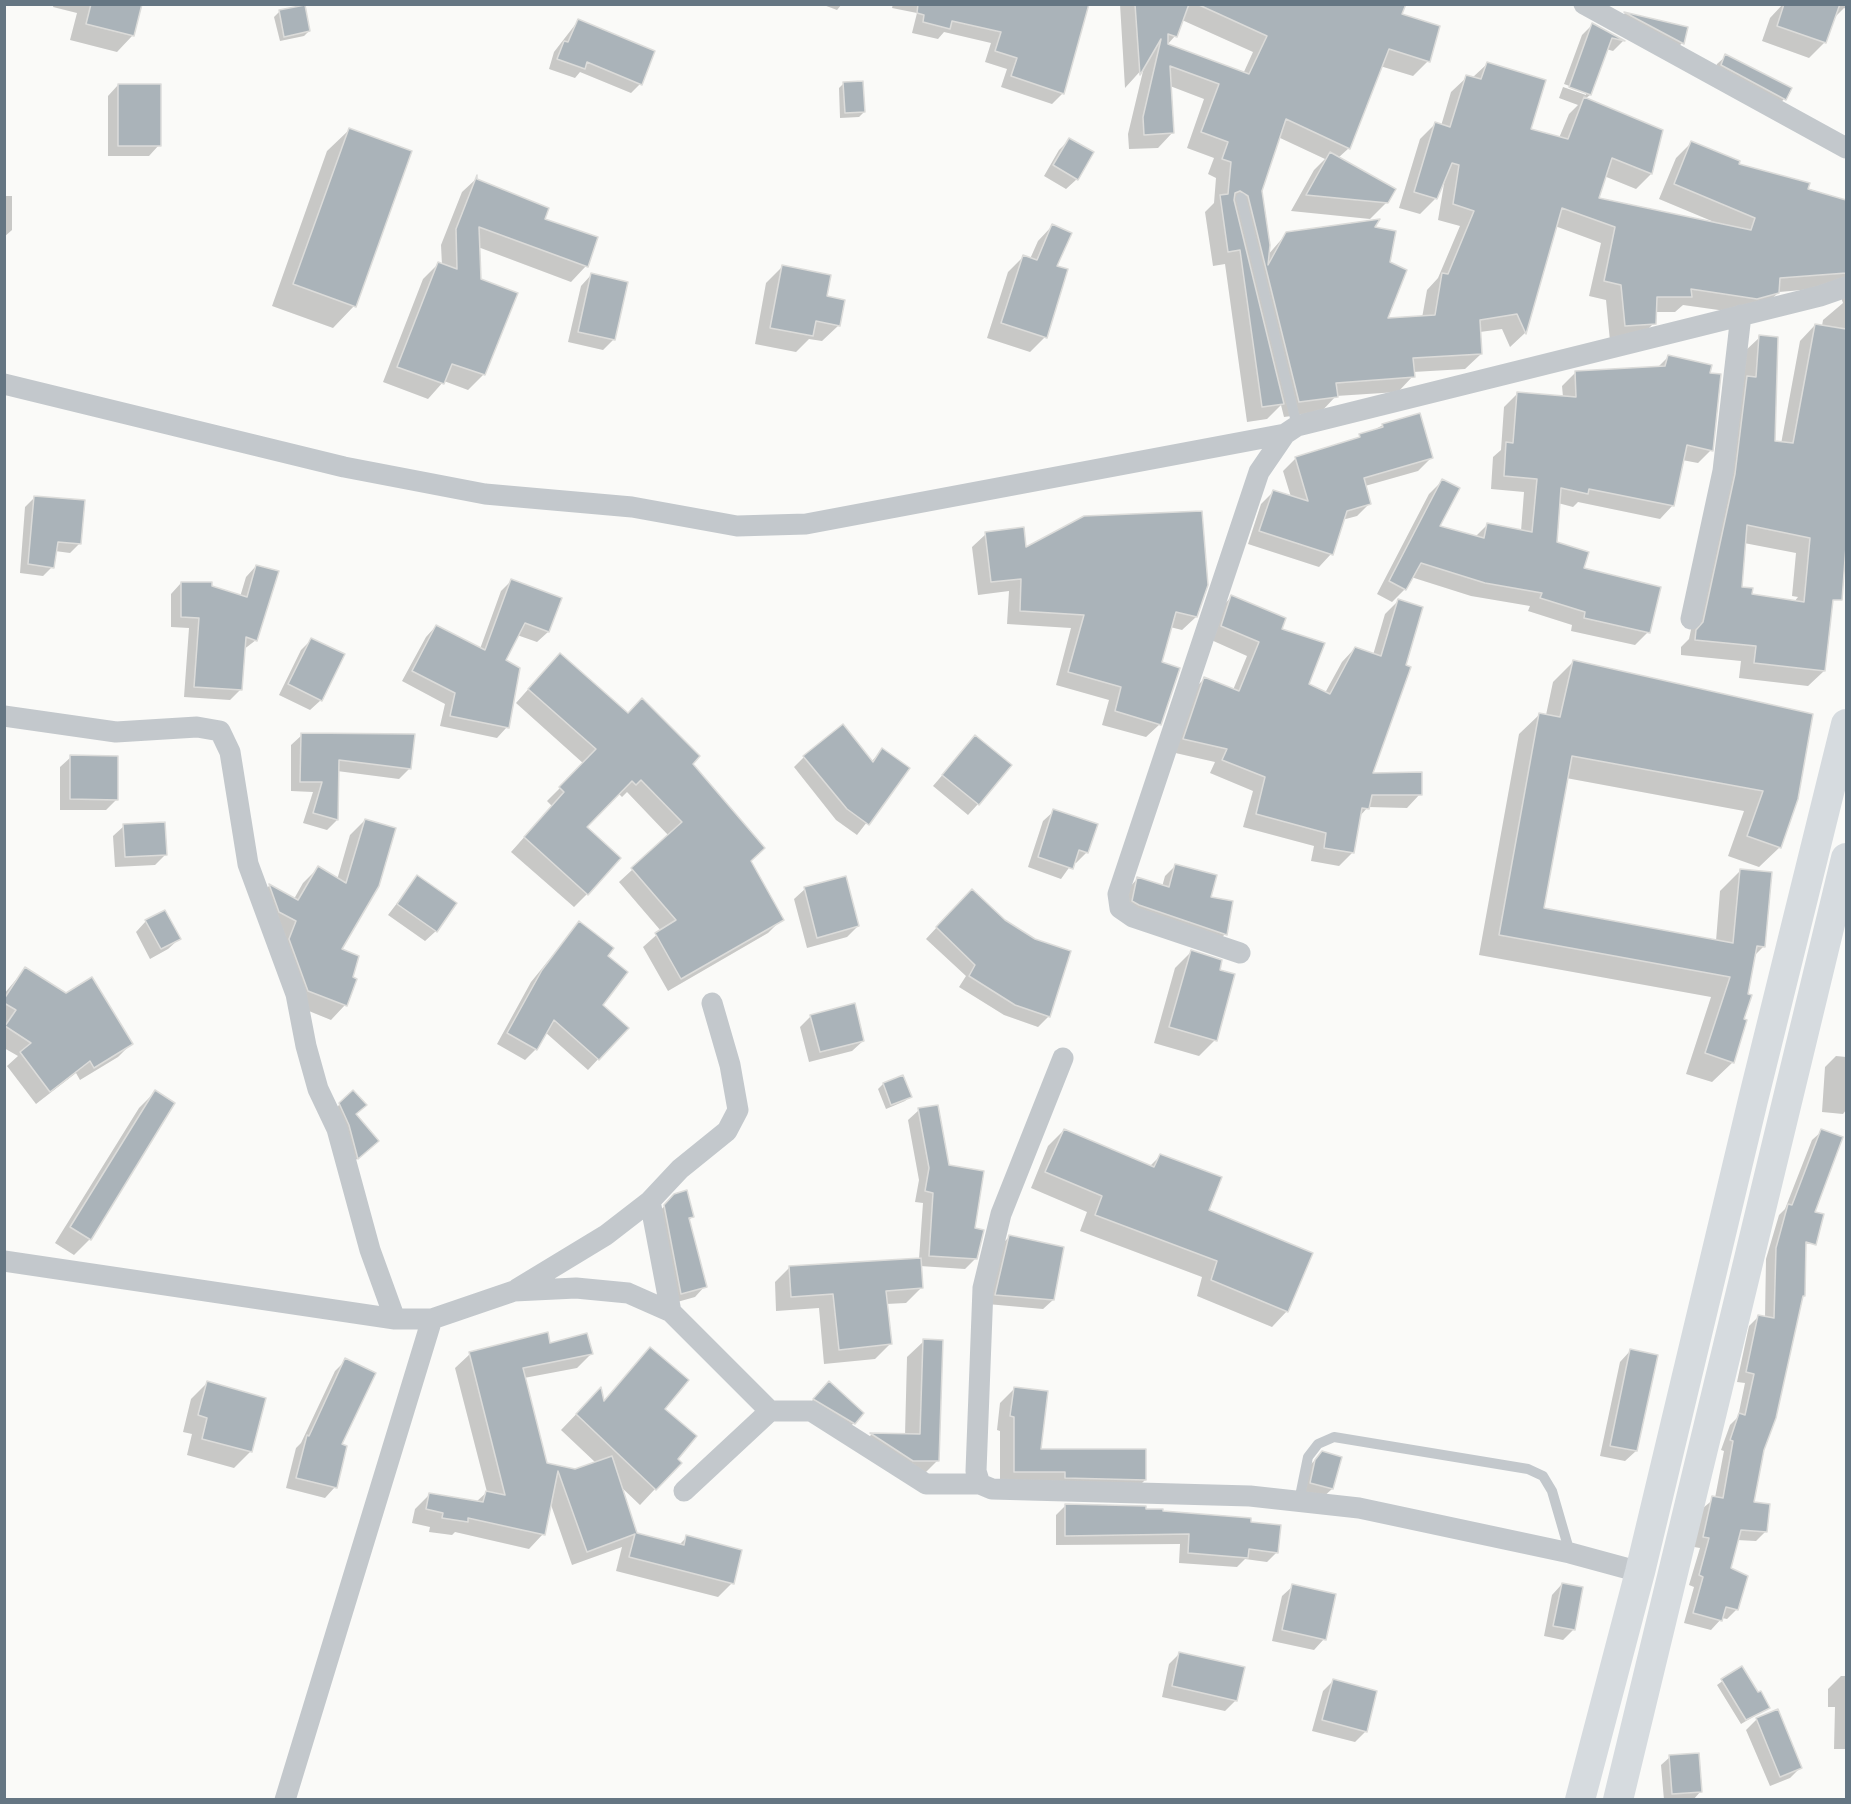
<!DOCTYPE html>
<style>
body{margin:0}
#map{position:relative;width:1851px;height:1804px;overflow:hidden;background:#fafaf8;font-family:"IBM Plex Sans",sans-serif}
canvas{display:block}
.frame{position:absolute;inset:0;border:6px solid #657683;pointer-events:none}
</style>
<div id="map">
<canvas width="1851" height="1804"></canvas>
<div class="frame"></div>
</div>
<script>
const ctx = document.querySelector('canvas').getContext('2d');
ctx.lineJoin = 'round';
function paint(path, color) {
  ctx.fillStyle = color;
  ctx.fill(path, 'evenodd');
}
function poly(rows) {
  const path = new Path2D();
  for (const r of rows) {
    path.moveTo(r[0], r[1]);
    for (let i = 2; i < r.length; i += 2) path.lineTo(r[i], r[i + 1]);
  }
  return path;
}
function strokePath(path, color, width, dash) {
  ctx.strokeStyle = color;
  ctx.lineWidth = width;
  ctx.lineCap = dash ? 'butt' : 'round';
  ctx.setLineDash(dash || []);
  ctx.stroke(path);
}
const shadow = poly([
 [4,4,6,37,4,38],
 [54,4,141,4,133,35,117,52,70,40,77,13,53,7],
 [821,4,842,4,837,10],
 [893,4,1088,4,1063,93,1052,104,1001,87,1007,69,985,62,991,43,944,32,938,39,912,33,917,13,892,8],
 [1120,4,1405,4,1400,15,1428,61,1413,76,1380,66,1349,148,1338,158,1387,202,1370,219,1291,211,1314,170,1325,159,1278,137,1261,191,1267,256,1287,233,1373,228,1388,263,1385,320,1422,318,1427,290,1438,278,1460,226,1438,220,1445,178,1435,199,1420,214,1399,208,1420,139,1435,124,1441,126,1451,92,1467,77,1472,78,1487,64,1529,131,1559,138,1569,114,1578,105,1559,98,1563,87,1586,95,1586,92,1564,84,1582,35,1592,25,1623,41,1613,51,1606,49,1590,95,1585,99,1661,131,1651,174,1636,189,1604,176,1597,199,1714,222,1659,199,1676,158,1691,143,1737,165,1846,201,1846,544,1829,602,1824,671,1808,686,1739,678,1741,661,1681,655,1681,647,1689,639,1721,490,1744,352,1760,337,1774,443,1781,444,1800,341,1815,325,1822,326,1823,320,1843,303,1839,292,1825,288,1779,292,1762,308,1740,313,1683,305,1675,312,1655,312,1654,323,1639,338,1610,341,1606,300,1589,296,1601,243,1555,226,1525,333,1510,347,1502,329,1480,332,1481,354,1465,369,1413,372,1413,376,1398,392,1336,396,1321,412,1284,417,1281,405,1267,419,1247,422,1225,264,1213,266,1205,212,1214,203,1216,178,1208,174,1214,158,1187,148,1204,99,1170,86,1173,132,1158,148,1129,149,1128,134,1144,67,1125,88],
 [1182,20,1253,52,1243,74,1167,45,1175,36],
 [1744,543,1796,553,1792,596,1798,597,1794,602,1750,595,1741,589],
 [1783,4,1846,4,1846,9,1844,8,1834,18,1825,42,1809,58,1762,41,1770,18],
 [279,12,309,31,304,36,280,41,274,17],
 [1625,13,1686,28,1682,43,1672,54,1615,23],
 [578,21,640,84,631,93,580,72,575,78,549,69,554,52],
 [1726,56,1790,89,1784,99,1776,108,1713,74,1717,64],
 [844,83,864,112,859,117,840,118,839,88],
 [118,85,159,145,149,156,108,156,108,96],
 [349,130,354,306,333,328,272,306,327,151],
 [1069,140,1077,179,1066,189,1044,176,1059,150],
 [476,179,543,220,586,266,571,282,478,247,479,280,516,294,483,375,468,390,444,381,428,399,383,382,423,279,438,264,442,265,441,245,462,192],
 [4,196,12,196,12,230,4,237],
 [1052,226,1045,337,1030,352,987,338,1008,272,1023,257,1030,259,1038,241],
 [782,267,839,325,822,341,809,339,796,352,755,344,766,283],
 [591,275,614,339,603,350,568,342,581,286],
 [1668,357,1711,450,1698,463,1682,460,1673,505,1660,519,1578,502,1573,507,1558,503,1555,543,1648,632,1635,645,1571,631,1572,625,1528,611,1530,606,1471,596,1411,577,1405,589,1392,602,1377,594,1429,494,1442,481,1438,527,1475,537,1487,525,1521,531,1524,492,1491,489,1493,457,1501,450,1504,407,1518,393,1563,397,1562,386,1575,373,1657,368],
 [1383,425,1431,458,1418,471,1365,486,1370,503,1357,516,1342,520,1331,554,1319,567,1248,544,1261,504,1274,491,1291,497,1283,471,1296,458,1355,440],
 [34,498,80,543,70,553,55,551,52,567,43,576,20,573,25,507],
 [986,534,1025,550,1206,584,1196,617,1182,630,1170,627,1161,663,1160,724,1146,737,1102,725,1109,700,1056,685,1071,628,1007,624,1009,591,978,595,972,547],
 [256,566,256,640,243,650,240,690,230,700,184,697,189,628,171,627,171,594,181,583,240,597,246,577],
 [511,581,548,632,537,642,517,635,504,660,507,727,497,738,440,726,445,704,402,681,426,637,436,626,480,649,501,591],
 [1232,596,1280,630,1307,685,1325,693,1342,662,1355,648,1373,655,1385,614,1398,601,1371,774,1420,794,1407,808,1368,807,1359,817,1352,853,1339,866,1311,861,1314,846,1243,827,1253,791,1210,773,1215,762,1171,752,1191,692,1204,679,1233,690,1247,656,1209,639,1219,610],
 [311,640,321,700,310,710,279,695,301,650],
 [1573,662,1811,715,1780,847,1759,867,1728,856,1744,811,1566,778,1542,910,1716,941,1720,891,1740,871,1764,946,1754,956,1733,1062,1712,1082,1686,1074,1711,997,1479,955,1519,734,1540,714,1546,715,1553,682],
 [547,668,628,715,691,764,782,919,768,933,668,991,643,947,661,931,619,882,669,836,627,792,622,797,618,793,585,827,587,894,574,907,511,852,552,806,547,801,584,764,516,703],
 [302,735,410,768,399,779,337,771,337,820,327,830,303,823,313,792,291,791,291,745],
 [975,737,978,804,968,815,933,786],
 [882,750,908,769,857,835,836,820,794,767,804,757,871,762],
 [71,757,116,800,106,810,60,810,60,767],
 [1054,811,1087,852,1076,863,1073,862,1061,879,1028,867,1043,821],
 [365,820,340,950,345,1005,331,1020,294,1005,255,900,269,886,294,899,303,883,318,868,337,880,350,835],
 [124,826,166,854,155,865,115,867,113,836],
 [1175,866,1209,898,1225,934,1215,945,1128,916,1127,890,1137,879,1162,887,1165,876],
 [417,877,436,931,425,941,388,915],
 [805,889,858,926,847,937,807,948,794,899],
 [961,901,1049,1016,1038,1027,1004,1015,959,987,966,976,926,939],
 [146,921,179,939,168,949,150,959,136,932],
 [579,923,606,956,601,1005,627,1028,588,1070,545,1032,536,1049,525,1060,497,1044,531,982],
 [1191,952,1219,971,1215,1040,1199,1056,1154,1043,1175,968],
 [25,969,131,1044,118,1057,80,1080,76,1073,36,1104,7,1066,18,1056,4,1048,4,994],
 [811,1016,863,1041,852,1051,809,1062,800,1027],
 [1836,1056,1846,1057,1846,1110,1843,1114,1822,1112,1825,1067],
 [883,1084,910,1096,905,1101,886,1109,878,1089],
 [155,1092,90,1239,74,1255,55,1243,139,1108],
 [340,1104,355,1115,366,1151,348,1167,329,1115],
 [919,1110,947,1166,973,1229,976,1258,965,1269,920,1266,921,1288,906,1303,886,1304,890,1344,875,1359,824,1364,819,1308,776,1311,775,1282,790,1267,919,1259,923,1203,915,1202,919,1180,908,1120],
 [1064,1130,1149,1167,1160,1156,1287,1311,1272,1327,1197,1296,1202,1277,1080,1231,1087,1212,1031,1188,1048,1146],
 [1822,1131,1780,1303,1762,1450,1753,1504,1766,1531,1756,1541,1737,1540,1730,1569,1737,1609,1727,1619,1722,1618,1711,1630,1684,1623,1694,1587,1689,1585,1700,1548,1694,1547,1703,1508,1715,1498,1724,1451,1721,1450,1730,1425,1738,1417,1745,1383,1737,1382,1749,1326,1759,1316,1765,1317,1766,1259,1779,1215,1785,1209,1812,1140],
 [675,1195,693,1216,688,1221,705,1286,695,1297,670,1304,654,1217],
 [1009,1237,1053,1300,1043,1309,987,1304,1000,1246],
 [924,1341,937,1461,921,1477,855,1450,871,1435,905,1435,907,1357],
 [549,1345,591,1354,577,1368,524,1378,546,1464,575,1470,596,1463,561,1430,585,1405,603,1402,650,1349,663,1409,655,1489,640,1505,620,1486,636,1534,679,1545,687,1537,732,1583,718,1597,616,1571,622,1547,572,1565,550,1502,543,1534,529,1549,455,1532,452,1535,429,1532,430,1527,412,1523,415,1509,429,1495,476,1502,487,1492,455,1368,470,1354],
 [1630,1351,1636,1451,1625,1461,1600,1456,1620,1362],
 [346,1360,335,1487,325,1498,286,1488,296,1448,301,1443,335,1371],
 [207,1383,251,1451,234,1468,187,1455,192,1434,183,1432,191,1399],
 [1014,1389,1040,1450,1145,1480,1131,1494,1000,1486,1000,1431,997,1430,1000,1403],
 [819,1393,854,1423,843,1433,804,1410],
 [1322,1453,1332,1489,1321,1499,1301,1493,1311,1464],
 [1066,1505,1145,1510,1249,1524,1277,1552,1267,1562,1245,1559,1237,1567,1179,1563,1180,1544,1056,1545,1056,1515],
 [1562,1584,1574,1629,1563,1640,1544,1636,1552,1595],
 [1293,1586,1324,1639,1314,1650,1272,1641,1282,1596],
 [1846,1648,1846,1749,1834,1749,1835,1707,1828,1707,1828,1689,1841,1676,1845,1676],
 [1180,1653,1236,1700,1225,1711,1162,1697,1169,1664],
 [1741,1668,1768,1708,1741,1724,1717,1685],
 [1333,1681,1366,1731,1355,1742,1312,1731,1323,1691],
 [1757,1719,1801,1767,1790,1778,1770,1786,1746,1730],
 [1670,1757,1701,1791,1693,1800,1664,1800,1661,1765]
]);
const building = poly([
 [91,4,142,4,134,36,86,24,91,4],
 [918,4,1089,4,1064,94,1011,76,1017,58,995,51,1001,32,952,21,950,29,923,22,924,15,917,13,918,4],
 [1135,4,1189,4,1177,37,1168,34,1168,44,1249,74,1267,36,1197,4,1406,4,1402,14,1440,26,1430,62,1389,49,1350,149,1286,119,1262,191,1270,245,1268,265,1286,232,1380,219,1375,227,1396,231,1390,262,1407,270,1388,318,1435,315,1442,273,1448,274,1474,211,1453,204,1459,165,1452,163,1437,199,1414,192,1435,122,1450,127,1466,75,1481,79,1487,62,1546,80,1531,129,1568,139,1584,97,1663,130,1652,174,1612,158,1599,198,1751,230,1755,218,1674,184,1691,141,1740,161,1739,164,1810,183,1808,189,1846,200,1846,273,1780,278,1779,293,1757,299,1691,289,1692,297,1657,297,1656,324,1625,326,1621,285,1604,281,1615,227,1562,208,1526,334,1517,314,1480,320,1482,354,1413,358,1415,377,1336,383,1338,397,1299,402,1248,196,1240,191,1235,193,1234,200,1284,404,1262,407,1240,250,1228,252,1220,195,1228,194,1231,162,1222,159,1228,142,1201,132,1219,84,1170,66,1174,133,1144,135,1143,117,1161,39,1140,75,1135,4],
 [1784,4,1840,4,1826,43,1777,26,1784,4],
 [305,5,310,31,284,37,279,10,305,5],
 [1624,12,1688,27,1684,44,1624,12],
 [578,19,655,51,642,85,587,62,585,69,557,59,564,41,568,42,578,19],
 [1592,23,1625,41,1612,38,1591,95,1569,87,1592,23],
 [1725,54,1792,88,1786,100,1721,65,1725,54],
 [863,81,865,112,845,113,843,82,863,81],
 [118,84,161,84,161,146,118,146,118,84],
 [349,128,412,151,356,307,293,284,349,128],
 [1069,138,1094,152,1078,180,1053,165,1069,138],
 [1330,152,1396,189,1388,203,1306,195,1330,152],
 [477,175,477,179,549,208,545,219,598,237,588,267,479,227,481,279,518,293,485,375,452,364,444,384,397,367,438,262,457,269,456,229,477,175],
 [1052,224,1072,233,1057,266,1068,269,1047,338,1001,323,1023,255,1037,260,1052,224],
 [782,265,831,275,827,296,845,300,840,326,816,321,813,336,770,328,782,265],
 [591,273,628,282,615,340,578,332,591,273],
 [1815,324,1846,329,1846,546,1842,600,1833,600,1825,671,1754,663,1756,646,1695,640,1696,630,1703,622,1735,474,1747,376,1756,377,1759,335,1778,337,1775,441,1793,443,1815,324],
 [1747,525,1810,538,1804,602,1752,594,1753,588,1742,587,1747,525],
 [1668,355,1712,365,1710,373,1721,374,1713,451,1687,445,1674,506,1589,489,1588,494,1561,488,1557,542,1589,552,1584,568,1661,587,1650,633,1584,618,1585,612,1540,598,1542,593,1485,583,1421,563,1406,590,1389,581,1442,479,1460,488,1440,526,1484,538,1487,523,1532,532,1537,479,1504,476,1506,442,1513,443,1517,392,1576,397,1575,371,1665,366,1668,355],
 [1420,413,1433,458,1364,478,1371,504,1347,511,1333,555,1259,531,1273,490,1308,501,1295,457,1360,437,1359,434,1383,427,1382,424,1420,413],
 [34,496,85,500,81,544,58,542,54,568,28,564,34,496],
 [1202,511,1208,585,1197,617,1176,612,1162,662,1180,668,1161,725,1115,711,1121,687,1068,672,1084,615,1020,611,1021,579,991,582,985,532,1024,527,1026,547,1084,516,1202,511],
 [256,565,279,571,257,641,246,637,242,690,194,687,199,618,181,617,181,582,212,582,212,586,247,597,256,565],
 [511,579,562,598,549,632,525,623,506,660,520,668,509,728,450,716,455,693,412,671,436,625,485,650,511,579],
 [1231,595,1286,618,1282,629,1325,643,1309,684,1330,694,1355,647,1381,656,1398,599,1423,607,1406,665,1411,667,1373,773,1422,772,1422,795,1372,795,1369,809,1362,808,1354,853,1324,848,1326,833,1256,814,1265,777,1222,760,1227,749,1183,739,1204,677,1239,691,1259,642,1221,626,1231,595],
 [311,638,345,654,322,701,288,684,311,638],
 [560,653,628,713,642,698,700,756,693,764,765,848,751,861,784,920,681,979,655,933,676,920,631,868,682,822,641,780,636,785,632,781,587,827,621,858,588,895,524,837,564,792,559,787,596,749,528,689,560,653],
 [1573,660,1813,714,1798,799,1781,848,1747,836,1763,791,1572,756,1544,908,1733,943,1740,869,1772,872,1765,947,1757,946,1748,994,1752,995,1744,1019,1747,1020,1734,1063,1705,1053,1730,977,1499,935,1539,713,1560,717,1573,660],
 [843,724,873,762,882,748,910,768,869,825,847,809,803,756,843,724],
 [301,733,415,734,411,769,339,760,338,820,313,813,322,782,300,782,301,733],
 [975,735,1012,765,979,805,942,775,975,735],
 [70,755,118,756,118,800,70,799,70,755],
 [1053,809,1098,824,1088,853,1079,850,1073,869,1038,857,1053,809],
 [365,819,396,828,379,886,342,949,359,956,353,977,357,979,347,1006,308,991,289,939,296,921,279,912,269,884,298,900,318,866,346,883,365,819],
 [165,822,167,855,125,857,123,824,165,822],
 [1175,864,1217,875,1211,897,1233,901,1227,935,1139,905,1132,901,1137,877,1169,887,1175,864],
 [417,875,457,903,437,932,397,904,417,875],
 [846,876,859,926,817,938,804,887,846,876],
 [972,889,1005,920,1035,939,1071,951,1050,1017,1015,1005,969,976,975,965,936,927,972,889],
 [165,910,181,939,161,949,145,920,165,910],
 [579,921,614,948,608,956,628,972,603,1005,629,1028,599,1060,554,1020,537,1050,507,1033,542,970,579,921],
 [1191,950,1222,960,1220,970,1235,974,1217,1041,1169,1027,1191,950],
 [25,967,66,993,92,977,133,1044,94,1068,90,1061,50,1092,20,1052,31,1043,5,1026,16,1010,4,1003,4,999,25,967],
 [855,1003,864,1041,820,1052,810,1015,855,1003],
 [903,1075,912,1097,891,1105,883,1083,903,1075],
 [155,1090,175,1103,91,1240,70,1227,155,1090],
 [353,1090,367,1105,356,1114,379,1141,358,1159,349,1125,339,1103,353,1090],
 [938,1105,949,1165,984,1171,975,1228,984,1230,977,1259,929,1256,933,1193,925,1191,929,1168,918,1108,938,1105],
 [1064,1129,1154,1167,1160,1154,1222,1177,1209,1210,1313,1253,1288,1312,1211,1280,1217,1261,1095,1215,1102,1196,1045,1172,1064,1129],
 [1821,1129,1843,1137,1815,1212,1824,1214,1816,1245,1806,1242,1805,1296,1803,1296,1776,1418,1764,1450,1754,1502,1770,1504,1767,1532,1741,1530,1731,1568,1748,1576,1738,1610,1726,1607,1722,1621,1693,1613,1703,1577,1699,1575,1709,1538,1703,1537,1712,1496,1723,1498,1733,1441,1730,1440,1739,1413,1745,1415,1754,1374,1746,1372,1758,1315,1774,1318,1776,1248,1788,1204,1792,1205,1821,1129],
 [687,1190,694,1217,689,1218,707,1287,681,1294,664,1205,674,1194,687,1190],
 [1009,1235,1064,1247,1054,1300,995,1295,1009,1235],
 [921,1258,923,1288,886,1291,892,1344,839,1350,833,1294,791,1297,789,1266,921,1258],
 [548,1332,550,1343,587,1333,593,1354,523,1368,547,1463,575,1469,612,1456,637,1533,684,1545,686,1535,742,1550,734,1584,629,1557,635,1534,587,1552,558,1471,545,1535,468,1518,468,1522,442,1518,443,1513,426,1509,429,1493,483,1502,486,1491,505,1495,469,1352,548,1332],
 [923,1339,943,1340,939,1461,913,1461,870,1433,920,1434,923,1339],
 [650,1347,689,1380,665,1409,697,1436,678,1459,682,1463,656,1490,576,1414,601,1387,604,1401,650,1347],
 [1630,1349,1658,1355,1637,1451,1610,1446,1630,1349],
 [345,1358,376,1373,342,1444,347,1446,337,1488,296,1478,307,1435,309,1436,345,1358],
 [207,1381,266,1398,252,1452,202,1439,207,1418,198,1415,207,1381],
 [829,1381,864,1413,855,1424,813,1399,829,1381],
 [1014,1387,1048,1391,1041,1449,1146,1449,1146,1480,1065,1478,1065,1472,1014,1472,1014,1417,1010,1416,1014,1387],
 [1322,1451,1342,1457,1333,1489,1310,1483,1315,1460,1322,1451],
 [1065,1504,1146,1506,1146,1509,1163,1509,1163,1511,1251,1518,1251,1522,1281,1525,1278,1553,1249,1549,1248,1558,1188,1553,1189,1534,1065,1536,1065,1504],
 [1562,1583,1583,1587,1575,1630,1553,1626,1562,1583],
 [1292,1584,1336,1594,1326,1640,1282,1630,1292,1584],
 [1179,1652,1245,1667,1237,1701,1172,1686,1179,1652],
 [1742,1666,1758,1692,1761,1691,1770,1708,1746,1720,1721,1679,1742,1666],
 [1333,1679,1377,1691,1367,1732,1322,1720,1333,1679],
 [1778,1709,1802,1768,1780,1777,1756,1718,1778,1709],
 [1699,1753,1702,1792,1672,1794,1669,1755,1699,1753]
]);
const service = poly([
 [1241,198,1297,426],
 [1299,1501,1308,1457,1318,1444,1334,1437,1528,1469,1543,1476,1552,1491,1570,1553]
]);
const minor = poly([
 [1584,4,1846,148],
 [4,384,344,467,485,494,632,507,737,526,806,524,1285,434],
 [1691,619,1723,471,1741,315],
 [4,716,116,732,197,727,220,731,230,752,248,864,296,994,306,1046,318,1089,337,1129,370,1250,395,1319],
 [1240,953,1133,917,1120,908,1118,894,1259,472,1285,434,1297,426,1820,296,1846,287],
 [1063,1058,1001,1214,983,1288,976,1471,980,1484,992,1489,1250,1496,1359,1508,1570,1553,1640,1572],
 [650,1201,671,1312],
 [4,1261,395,1319,432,1319,514,1291,576,1288,628,1293,671,1312,770,1411,811,1411,926,1484,980,1484],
 [517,1289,606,1235,650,1201,680,1169,727,1131,738,1110,730,1065,712,1003],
 [684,1491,770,1411],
 [285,1800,432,1319]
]);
const secondary = poly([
 [1580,1800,1640,1572,1753,1100,1846,724],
 [1618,1800,1846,858]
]);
paint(shadow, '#0003');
paint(building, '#aab3b9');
strokePath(building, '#dcdcda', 1.5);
strokePath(service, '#c3c8cc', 10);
strokePath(minor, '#c3c8cc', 21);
strokePath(secondary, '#d6dbdf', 30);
</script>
